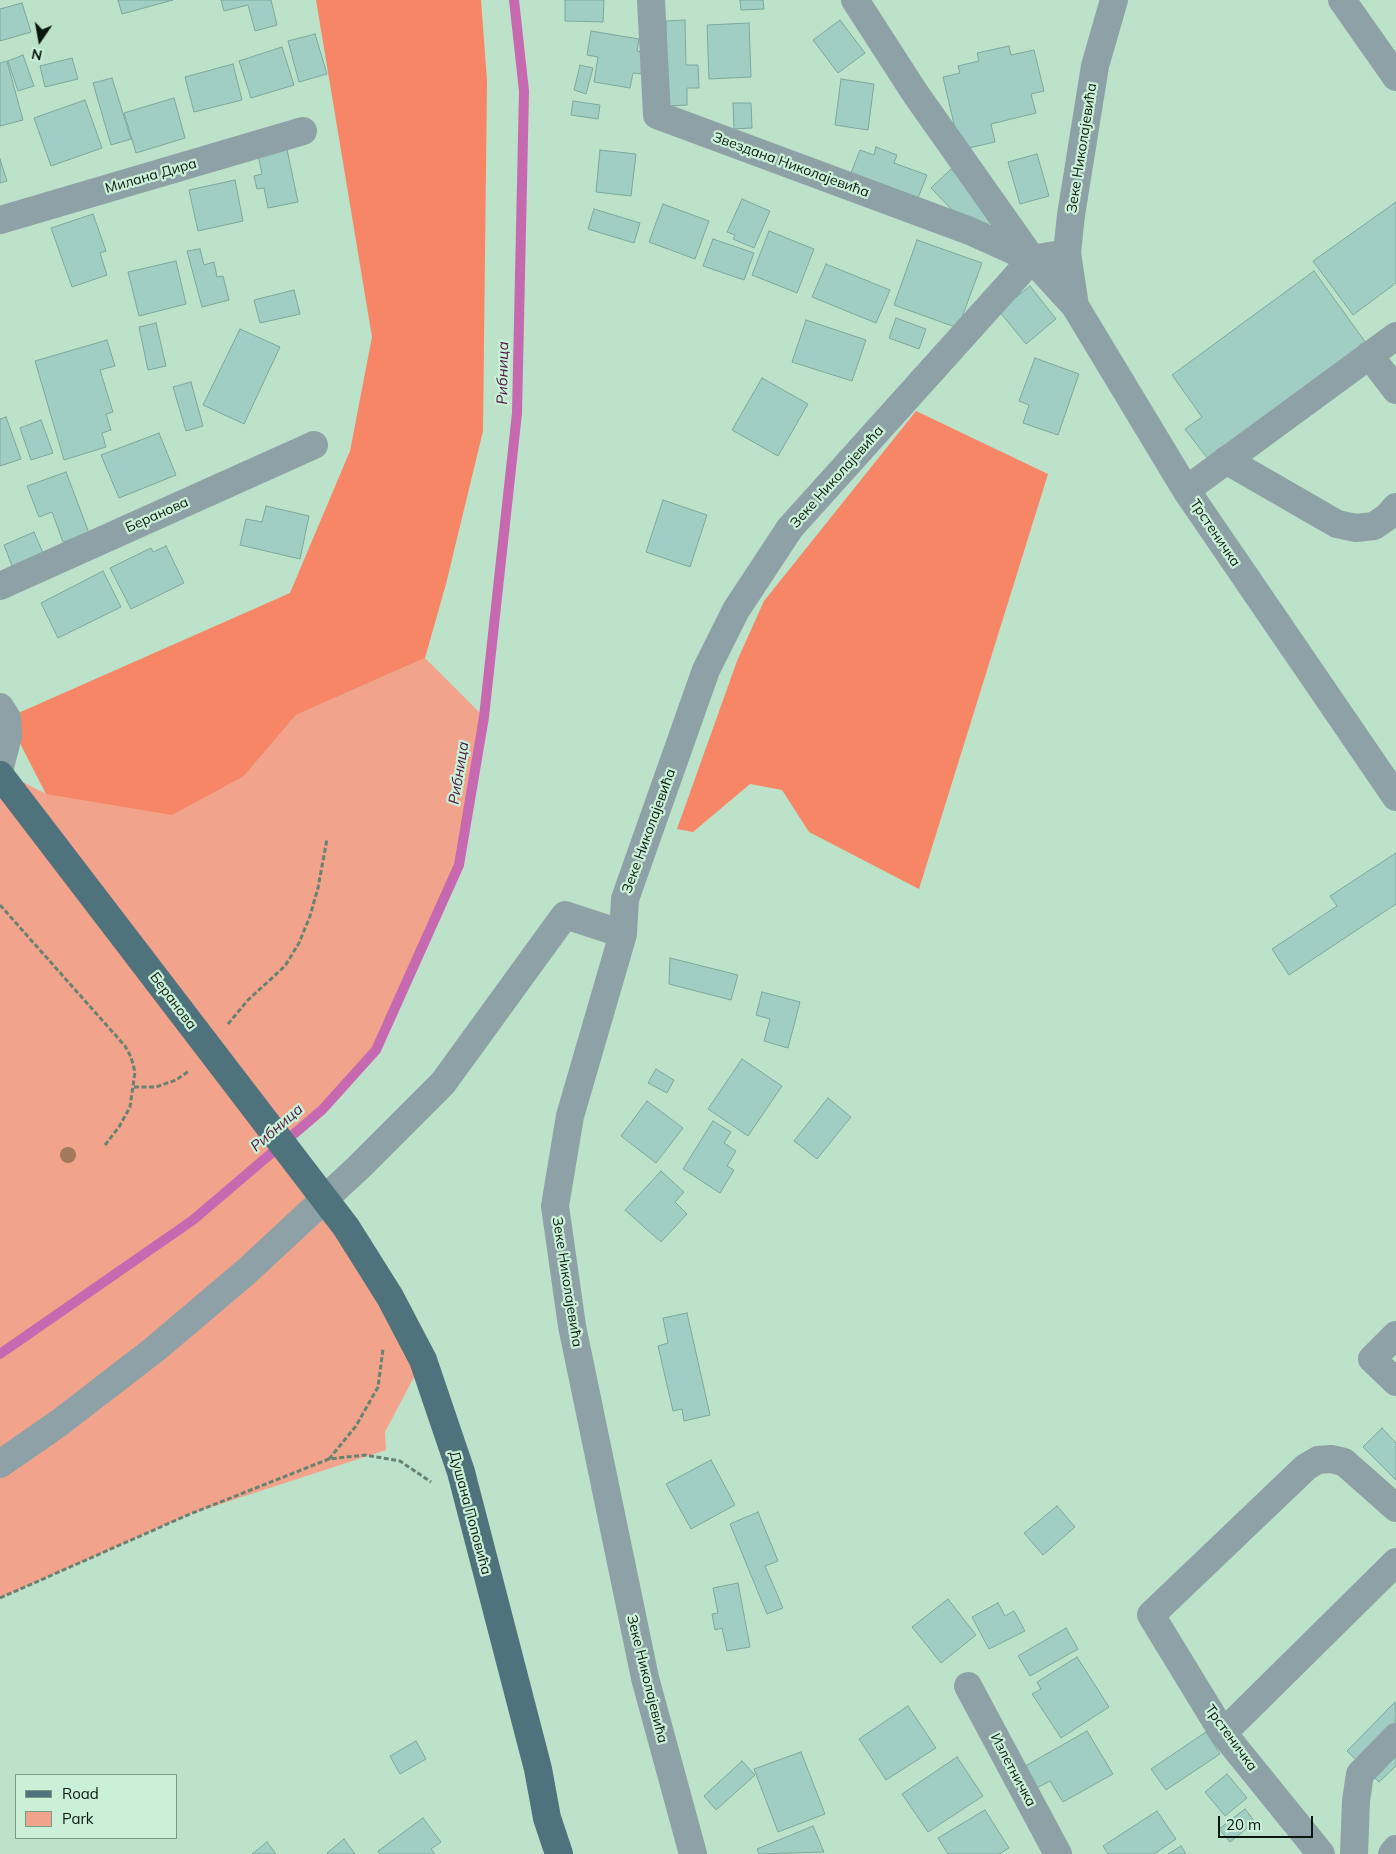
<!DOCTYPE html>
<meta charset="utf-8">
<style>
body{margin:0}
#map{position:relative;width:1396px;height:1854px;overflow:hidden;background:#bde2ca;font-family:Mulish,sans-serif}
canvas{display:block}
.legend{position:absolute;left:15px;top:1774px;width:162px;height:65px;box-sizing:border-box;background:#caf0d7;border:1px solid #7d9a87;margin:0;padding:6px 9px;list-style:none;font-size:15px;color:#0a1810}
.legend li{display:flex;align-items:center;gap:10px;height:25px}
.legend b{width:25px;border:1px solid #7d9a87}
.north{position:absolute;left:15px;top:15px;width:50px;height:50px;-webkit-text-stroke:4px #caf0d7;paint-order:stroke;rotate:192deg;font-size:14px;font-weight:700;line-height:20px;text-align:center;color:#0a1810}
.north::after{content:'';display:block;margin:auto;width:18px;height:22px;background:#0a1810;clip-path:polygon(50% 0,100% 100%,50% 72%,0 100%)}
.scale{position:absolute;left:1218px;top:1816px;width:95px;height:22px;box-sizing:border-box;border:2px solid #0a1810;border-top:0;padding-left:6px;font-size:15px;line-height:18px;white-space:nowrap;color:#0a1810;-webkit-text-stroke:4px #caf0d7;paint-order:stroke}
</style>
<div id="map">
<canvas width="1396" height="1854"></canvas>
<ul class="legend">
<li><b style="height:6px;background:#4f737d"></b>Road</li>
<li><b style="height:14px;background:#f2a38c"></b>Park</li>
</ul>
<div class="north">N</div>
<div class="scale">20 m</div>
</div>
<script>
const ctx = document.querySelector('canvas').getContext('2d');
ctx.lineJoin = 'round';
function paint(path, color) {
  ctx.fillStyle = color;
  ctx.fill(path, 'evenodd');
}
function poly(rows) {
  const path = new Path2D();
  for (const r of rows) {
    path.moveTo(r[0], r[1]);
    for (let i = 2; i < r.length; i += 2) path.lineTo(r[i], r[i + 1]);
  }
  return path;
}
function strokePath(path, color, width, dash) {
  ctx.strokeStyle = color;
  ctx.lineWidth = width;
  ctx.lineCap = dash ? 'butt' : 'round';
  ctx.setLineDash(dash || []);
  ctx.stroke(path);
}
function label(font, color, halo, rows, align = 'center') {
  ctx.font = font + ' Mulish,sans-serif';
  ctx.lineWidth = 4.5;
  ctx.setLineDash([]);
  ctx.textBaseline = 'middle';
  ctx.strokeStyle = halo;
  ctx.fillStyle = color;
  for (const [text, x, y, turn = 0] of rows) {
    ctx.save();
    ctx.translate(x, y);
    ctx.rotate((+turn || 0) * Math.PI / 180);
    ctx.textAlign = isNaN(turn) ? turn : align;
    if (halo) ctx.strokeText(text, 0, 0);
    ctx.fillText(text, 0, 0);
    ctx.restore();
  }
}
const green = poly([
 [425,658,484,717,459,865,376,1050,322,1110,274,1151,346,1227,423,1360,385,1432,386,1450,190,1514,0,1598,0,770,46,794,244,776,296,715]
]);
const forest = poly([
 [316,0,481,0,487,81,483,431,446,584,425,658,296,715,244,776,172,815,46,794,7,718,290,593,350,451,372,337],
 [916,411,1048,474,919,889,809,832,782,790,750,784,693,832,677,829,737,661,764,601]
]);
const stream = poly([
 [0,1354,193,1220,322,1110,376,1050,459,865,484,717,517,413,524,91,514,0]
]);
const building = poly([
 [118,0,173,0,122,14,118,0],
 [221,0,271,0,277,25,255,31,248,5,224,11,221,0],
 [565,0,604,0,603,22,565,21,565,0],
 [740,0,763,0,764,9,741,10,740,0],
 [22,3,31,32,0,41,0,9,22,3],
 [685,20,686,65,698,65,699,88,687,88,687,105,668,106,666,21,685,20],
 [840,20,865,53,838,73,813,40,840,20],
 [749,23,751,77,709,79,707,25,749,23],
 [591,31,639,39,637,51,644,53,641,74,633,73,630,88,594,82,598,57,587,55,591,31],
 [315,34,327,74,299,82,288,41,315,34],
 [1009,46,1011,55,1034,50,1044,91,1031,94,1036,113,991,124,995,142,960,150,943,77,960,73,958,66,979,61,977,53,1009,46],
 [282,47,294,85,251,98,239,61,282,47],
 [23,55,34,86,18,91,8,61,23,55],
 [72,58,78,79,45,87,40,66,72,58],
 [7,61,23,120,0,126,0,63,7,61],
 [233,64,242,100,194,112,185,77,233,64],
 [580,65,593,68,586,94,574,90,580,65],
 [112,78,131,139,111,145,93,83,112,78],
 [841,79,874,84,868,130,835,125,841,79],
 [174,98,185,138,136,153,124,113,174,98],
 [85,100,102,148,51,166,34,118,85,100],
 [573,101,600,105,598,119,571,115,573,101],
 [733,103,751,103,752,128,734,129,733,103],
 [876,147,897,155,894,163,927,175,918,198,851,173,860,150,874,155,876,147],
 [287,149,298,202,268,208,264,188,257,189,254,176,262,174,258,155,287,149],
 [600,150,636,154,631,196,596,192,600,150],
 [1037,154,1049,196,1020,204,1008,162,1037,154],
 [0,159,7,181,0,183,0,159],
 [951,169,997,216,986,226,961,219,931,188,951,169],
 [235,180,243,221,198,231,189,190,235,180],
 [742,199,770,211,754,248,733,239,735,235,727,232,742,199],
 [1396,202,1396,283,1353,315,1313,261,1396,202],
 [663,204,709,221,695,259,649,242,663,204],
 [594,209,640,223,634,243,588,229,594,209],
 [93,214,106,251,100,253,107,275,72,287,51,228,93,214],
 [769,231,814,249,797,293,752,275,769,231],
 [713,239,754,253,744,280,703,266,713,239],
 [917,240,982,263,958,328,894,305,917,240],
 [200,249,204,265,214,262,217,277,223,276,229,300,202,307,187,251,200,249],
 [176,261,186,304,139,316,128,272,176,261],
 [826,264,890,290,876,323,812,297,826,264],
 [1314,271,1366,343,1208,459,1185,429,1202,417,1172,375,1314,271],
 [1030,286,1056,319,1026,344,999,311,1030,286],
 [294,290,300,314,260,323,254,300,294,290],
 [896,318,926,329,919,349,889,338,896,318],
 [806,320,866,340,852,381,792,362,806,320],
 [156,323,166,366,148,370,139,327,156,323],
 [240,329,280,347,244,424,203,405,240,329],
 [107,340,115,366,100,370,113,412,106,414,111,430,102,433,106,447,64,460,35,361,107,340],
 [1035,358,1079,374,1058,435,1023,423,1029,405,1019,401,1035,358],
 [762,378,808,404,778,456,732,430,762,378],
 [191,382,203,426,186,431,173,387,191,382],
 [6,417,21,459,0,466,0,419,6,417],
 [41,420,53,453,31,460,20,428,41,420],
 [159,433,176,475,119,498,101,455,159,433],
 [66,472,89,533,63,542,52,512,39,517,27,486,66,472],
 [663,500,707,515,690,567,646,552,663,500],
 [266,506,309,516,300,559,240,545,246,519,262,522,266,506],
 [34,532,43,553,12,566,4,545,34,532],
 [166,546,184,583,131,609,110,568,151,548,153,552,166,546],
 [103,571,121,607,58,638,41,603,103,571],
 [1396,853,1396,904,1289,975,1272,949,1337,906,1330,896,1396,853],
 [670,958,738,975,731,1000,669,984,670,958],
 [762,992,800,1002,788,1048,764,1041,770,1019,756,1015,762,992],
 [742,1059,782,1086,748,1136,708,1109,742,1059],
 [656,1069,674,1080,667,1093,648,1083,656,1069],
 [828,1098,851,1117,817,1159,794,1141,828,1098],
 [647,1101,683,1128,656,1163,621,1136,647,1101],
 [713,1121,731,1132,724,1143,736,1151,727,1166,734,1170,720,1193,683,1169,713,1121],
 [661,1171,684,1192,675,1202,687,1214,661,1242,625,1210,661,1171],
 [687,1313,710,1415,684,1421,682,1409,673,1411,658,1346,668,1343,663,1318,687,1313],
 [1382,1428,1396,1443,1396,1480,1363,1447,1382,1428],
 [711,1460,735,1505,691,1529,666,1484,711,1460],
 [1057,1506,1075,1527,1043,1555,1024,1533,1057,1506],
 [758,1512,778,1561,765,1566,783,1608,767,1614,730,1524,758,1512],
 [738,1583,750,1647,727,1651,722,1628,715,1630,712,1614,718,1613,713,1588,738,1583],
 [948,1599,976,1635,941,1663,912,1627,948,1599],
 [998,1603,1005,1616,1014,1611,1025,1631,989,1649,972,1617,998,1603],
 [1066,1628,1078,1649,1030,1676,1018,1656,1066,1628],
 [1077,1657,1109,1707,1061,1738,1032,1694,1041,1689,1037,1682,1077,1657],
 [1395,1702,1396,1766,1379,1782,1347,1751,1395,1702],
 [908,1706,936,1748,886,1780,859,1739,908,1706],
 [1087,1731,1113,1774,1063,1802,1050,1781,1033,1790,1020,1769,1087,1731],
 [1206,1732,1220,1754,1166,1790,1151,1769,1206,1732],
 [416,1741,426,1759,400,1774,390,1756,416,1741],
 [801,1752,825,1814,778,1832,754,1769,801,1752],
 [957,1757,983,1796,928,1832,902,1794,957,1757],
 [742,1761,755,1775,716,1810,704,1796,742,1761],
 [1227,1774,1247,1798,1225,1816,1205,1792,1227,1774],
 [1245,1809,1255,1822,1230,1842,1219,1829,1245,1809],
 [985,1810,1009,1848,999,1854,948,1854,938,1838,985,1810],
 [1157,1811,1176,1839,1154,1854,1108,1854,1103,1846,1157,1811],
 [423,1818,441,1842,431,1849,435,1854,380,1854,378,1851,423,1818],
 [813,1826,824,1852,759,1854,757,1849,813,1826],
 [344,1839,355,1854,328,1854,327,1853,344,1839],
 [267,1842,276,1854,252,1854,267,1842],
 [1181,1846,1186,1854,1168,1854,1181,1846]
]);
const path = poly([
 [0,905,125,1046,131,1057,135,1072,130,1107,119,1127,105,1145],
 [228,1024,248,1000,285,966,299,943,310,916,318,888,327,839],
 [134,1087,156,1087,176,1080,189,1071],
 [329,1459,356,1426,378,1387,383,1349],
 [0,1598,190,1514,329,1459,365,1455,400,1461,431,1482]
]);
const minor = poly([
 [651,0,657,115,970,231,1032,259],
 [855,0,915,93,1032,259,1075,306],
 [1114,0,1095,66,1071,215,1067,253,1075,306,1186,490,1396,797],
 [1342,0,1396,77],
 [0,220,303,131],
 [1369,355,1396,390],
 [1226,460,1337,524,1356,528,1374,526,1387,517,1396,507],
 [1186,490,1396,336],
 [0,586,314,445],
 [0,707,7,718,8,736,0,767],
 [1396,1335,1372,1359,1396,1382],
 [0,1464,59,1423,155,1349,247,1271,359,1167,443,1083,565,915,623,934],
 [968,1686,1058,1854],
 [1223,1733,1396,1562],
 [693,1854,645,1678,572,1326,555,1206,570,1116,623,934,625,899,706,670,736,610,790,528,1032,259,1067,253],
 [1321,1854,1223,1733,1151,1615,1306,1467,1318,1460,1331,1459,1344,1462,1396,1508],
 [1354,1854,1356,1801,1360,1774,1396,1737],
 [1392,1854,1396,1849]
]);
const major = poly([
 [0,775,346,1227,390,1297,423,1360,461,1472,538,1769,547,1818,559,1854]
]);
const trees = [
 [68,1155]
];
const streetNames = [
 ["Зеке Николајевића",1082,148,-81],
 ["Звездана Николајевића",791,165,20],
 ["Милана Дира",151,176,-16],
 ["Зеке Николајевића",837,477,-48],
 ["Беранова",157,515,-24],
 ["Трстеничка",1215,533,56],
 ["Зеке Николајевића",649,831,-70],
 ["Беранова",173,1001,53],
 ["Зеке Николајевића",567,1282,81],
 ["Душана Поповића",470,1513,75],
 ["Зеке Николајевића",647,1679,76],
 ["Трстеничка",1231,1738,54],
 ["Излетничка",1013,1770,62]
];
const waterNames = [
 ["Рибница",503,373,-89],
 ["Рибница",459,773,-81],
 ["Рибница",277,1128,-41]
];
paint(green, '#f2a38c');
paint(forest, '#f78666');
strokePath(stream, '#c669b0', 10);
paint(building, '#a0cec2');
strokePath(building, '#7ba89c', 1);
strokePath(path, '#698373', 3, [5, 2.5]);
strokePath(minor, '#8ea1a6', 28);
strokePath(major, '#4f737d', 28);
ctx.fillStyle = '#a07a5b';
for (const [x, y] of trees) {
  ctx.beginPath();
  ctx.arc(x, y, 8, 0, 2 * Math.PI);
  ctx.fill();
}
label('14px', '#0a1810', '#caf0d7', streetNames);
label('italic 15px', '#4e1442', '#caf0d7', waterNames);
</script>
